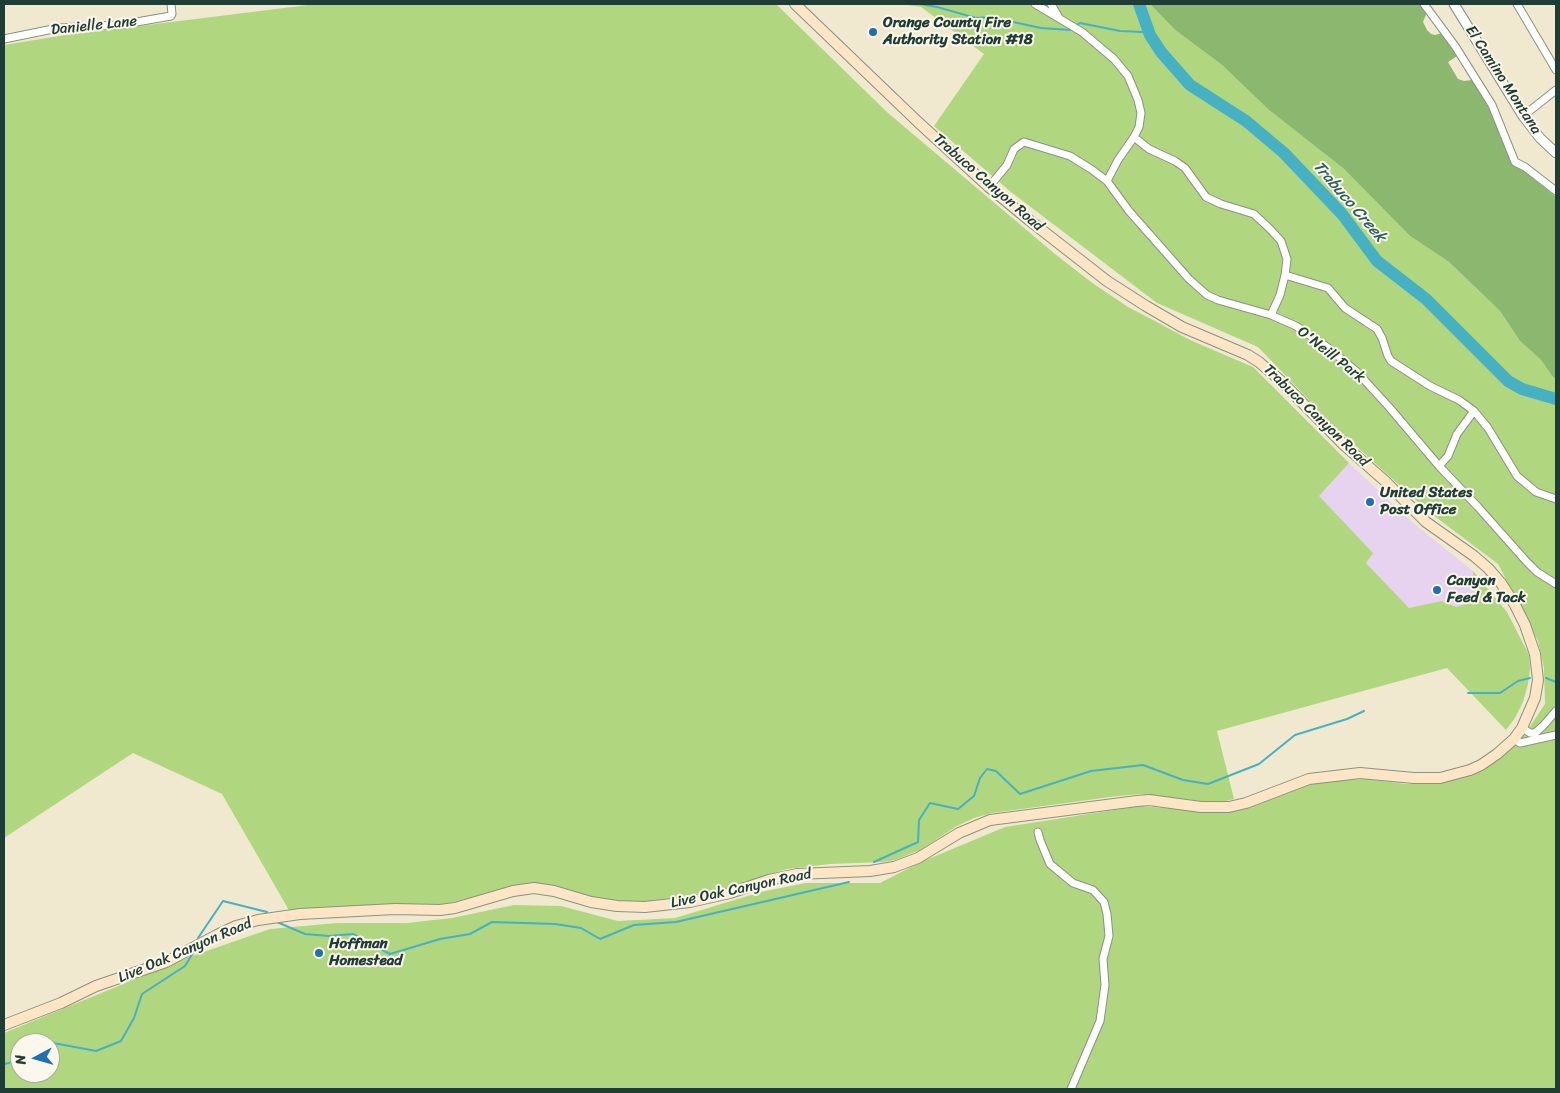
<!DOCTYPE html>
<style>
body{margin:0}
#map{position:relative;width:1560px;height:1093px;overflow:hidden;background:#f1e9cf;font-family:Sriracha,sans-serif}
canvas{display:block}
.frame{position:absolute;inset:0;border:5px solid #1f3d34;pointer-events:none}
.north{position:absolute;left:10px;top:1033px;width:50px;height:50px;box-sizing:border-box;background:#fbf7ec;border:1px solid #a3ada2;border-radius:50%;rotate:264deg;font-size:14px;font-weight:700;line-height:20px;text-align:center;color:#1f3d34}
.north::after{content:'';display:block;margin:auto;width:18px;height:22px;background:#1f6fb2;clip-path:polygon(50% 0,100% 100%,50% 72%,0 100%)}
</style>
<div id="map">
<canvas width="1560" height="1093"></canvas>
<div class="frame"></div>
<div class="north">N</div>
</div>
<script>
const ctx = document.querySelector('canvas').getContext('2d');
ctx.lineJoin = 'round';
function paint(path, color) {
  ctx.fillStyle = color;
  ctx.fill(path, 'evenodd');
}
function poly(rows) {
  const path = new Path2D();
  for (const r of rows) {
    path.moveTo(r[0], r[1]);
    for (let i = 2; i < r.length; i += 2) path.lineTo(r[i], r[i + 1]);
  }
  return path;
}
function strokePath(path, color, width, dash) {
  ctx.strokeStyle = color;
  ctx.lineWidth = width;
  ctx.lineCap = dash ? 'butt' : 'round';
  ctx.setLineDash(dash || []);
  ctx.stroke(path);
}
function label(font, color, halo, rows, align = 'center') {
  ctx.font = font + ' Sriracha,sans-serif';
  ctx.lineWidth = 4;
  ctx.setLineDash([]);
  ctx.textBaseline = 'middle';
  ctx.strokeStyle = halo;
  ctx.fillStyle = color;
  for (const [text, x, y, turn = 0] of rows) {
    ctx.save();
    ctx.translate(x, y);
    ctx.rotate((+turn || 0) * Math.PI / 180);
    ctx.textAlign = isNaN(turn) ? turn : align;
    if (halo) ctx.strokeText(text, 0, 0);
    ctx.fillText(text, 0, 0);
    ctx.restore();
  }
}
const built = poly([
 [1349,463,1412,522,1473,571,1475,600,1456,607,1441,601,1409,608,1366,563,1373,553,1318,496]
]);
const green = poly([
 [316,4,776,4,888,113,1055,254,1091,282,1128,307,1153,320,1190,340,1253,367,1349,463,1319,496,1373,553,1366,563,1409,608,1441,601,1456,607,1475,601,1473,571,1507,612,1529,655,1530,669,1528,684,1523,702,1515,718,1506,730,1447,668,1217,731,1234,799,1226,801,1209,802,1141,794,1118,796,992,813,974,818,957,826,920,850,895,860,883,862,830,864,787,869,722,890,643,902,623,902,604,899,583,895,555,887,495,891,446,904,388,904,290,912,222,794,133,753,4,838,4,45,59,36],
 [902,4,1150,4,1175,30,1222,65,1269,110,1344,169,1410,236,1449,262,1500,311,1520,341,1541,360,1552,376,1556,380,1556,1089,4,1089,4,1033,189,957,270,929,337,923,407,923,452,918,514,905,561,906,618,921,675,918,761,892,806,883,880,883,921,862,1005,827,1140,806,1211,812,1255,805,1306,783,1342,780,1367,779,1406,784,1425,784,1448,781,1470,774,1506,752,1527,731,1545,704,1544,668,1538,641,1498,564,1429,512,1334,426,1258,347,1157,303,1011,192,934,126,984,54,921,7],
 [20,1043,50,1043,50,1073,20,1073]
]);
const forest = poly([
 [1150,4,1420,4,1427,12,1423,22,1427,30,1431,34,1435,35,1442,33,1457,56,1448,62,1458,79,1464,81,1472,80,1493,115,1523,170,1556,197,1556,380,1552,376,1541,360,1520,341,1500,311,1449,262,1410,236,1344,169,1269,110,1222,65,1175,30]
]);
const stream = poly([
 [920,4,937,7,976,18,990,17,1041,28,1070,30,1071,29],
 [1075,26,1080,23,1120,31,1143,32,1150,35],
 [1546,678,1556,682],
 [1468,693,1500,693,1518,681,1530,678],
 [874,862,918,842,919,820,930,803,958,809,974,796,980,778,987,769,996,771,1020,794,1091,771,1143,765,1183,780,1208,784,1259,764,1295,735,1347,719,1364,711],
 [277,922,305,934,329,936,353,934,390,954,440,939,470,934,492,922,555,924,581,928,600,939,634,925,676,922,849,882],
 [198,938,223,901,267,912],
 [41,1043,43,1041,96,1051,121,1041,134,1018,142,994,185,966,193,953],
 [4,1064,9,1063,20,1056]
]);
const river = poly([
 [1139,4,1150,35,1161,52,1190,85,1246,121,1284,153,1342,214,1377,261,1426,299,1508,381,1522,389,1556,399]
]);
const minor = poly([
 [1035,4,1082,32,1114,59,1128,76,1138,100,1141,113,1139,127,1134,137,1149,149,1175,161,1185,168,1206,197,1221,204,1254,214,1270,229,1281,241,1287,259,1285,275,1280,295,1271,315],
 [1051,4,1058,16],
 [1424,4,1455,46,1492,105,1515,162,1525,167,1556,191],
 [1517,4,1556,70],
 [4,39,58,28,119,25,171,16,172,14,171,4],
 [1523,116,1556,90],
 [1107,181,1118,160,1134,137],
 [989,187,1007,165,1014,149,1024,142,1070,156,1091,169,1107,181,1129,211,1189,279,1207,295,1218,300,1271,315,1296,326,1327,347,1357,372,1389,407,1439,466,1478,507,1526,561,1537,572,1556,584],
 [1285,275,1328,288,1345,308,1377,329,1382,338,1388,356,1391,361,1430,386,1459,400,1474,411,1488,428,1517,476,1536,492,1556,499],
 [1439,466,1448,456,1457,434,1474,411],
 [1522,728,1530,733,1535,733,1543,726,1556,711],
 [1514,739,1520,743,1556,735],
 [1038,832,1040,840,1050,864,1073,883,1093,890,1104,902,1107,914,1109,936,1103,959,1105,985,1100,1021,1071,1089]
]);
const tertiary = poly([
 [1454,4,1523,116,1540,138,1556,153]
]);
const secondary = poly([
 [4,1025,61,1003,96,986,166,962,217,935,236,926,258,920,300,914,395,909,440,910,455,908,513,891,534,888,554,891,591,902,617,906,645,907,690,902,730,893,769,880,797,874,870,871,894,867,918,858,959,833,990,820,1137,801,1149,800,1201,807,1229,807,1246,803,1309,779,1360,773,1414,778,1440,778,1470,770,1481,765,1497,754,1514,739,1522,728,1535,698,1538,680,1535,654,1525,625,1515,605,1501,583,1488,568,1474,556,1426,522,1385,481,1343,444,1281,381,1259,362,1248,355,1182,327,1146,306,1107,281,1029,220,989,187,918,122,795,4]
]);
const markers = [
 [873,32,5,"#1f6fb2"],
 [1370,502,5,"#1f6fb2"],
 [1437,590,5,"#1f6fb2"],
 [319,953,5,"#1f6fb2"]
];
const poiNames = [
 ["Orange County Fire",883,23],
 ["Authority Station #18",883,40],
 ["United States",1380,493],
 ["Post Office",1380,510],
 ["Canyon",1447,581],
 ["Feed & Tack",1447,598],
 ["Hoffman",329,944],
 ["Homestead",329,961]
];
const streetNames = [
 ["Danielle Lane",94,26,-6],
 ["El Camino Montana",1503,80,57],
 ["Trabuco Canyon Road",988,183,41],
 ["O'Neill Park",1331,355,38],
 ["Trabuco Canyon Road",1316,416,44],
 ["Live Oak Canyon Road",741,889,-12],
 ["Live Oak Canyon Road",185,951,-23]
];
const waterNames = [
 ["Trabuco Creek",1349,202,49]
];
paint(built, '#e7d2ef');
paint(green, '#b0d680');
paint(forest, '#8cb76e');
strokePath(stream, '#45b1c3', 2);
strokePath(river, '#45b1c3', 12);
strokePath(minor, '#889382', 9);
strokePath(tertiary, '#889382', 11);
strokePath(secondary, '#889382', 12);
strokePath(minor, '#fff', 7);
strokePath(tertiary, '#fff', 9);
strokePath(secondary, '#fde5c5', 10);
for (const [x, y, r, color] of markers) {
  const dot = new Path2D();
  dot.arc(x, y, r, 0, 2 * Math.PI);
  ctx.fillStyle = color;
  ctx.fill(dot);
  strokePath(dot, '#fbf7ec', 2);
}
label('bold 15px', '#1f3d34', '#fbf7ec', poiNames, 'left');
label('15px', '#1f3d34', '#fbf7ec', streetNames);
label('italic 16px', '#2a605f', '#fbf7ec', waterNames);
</script>
